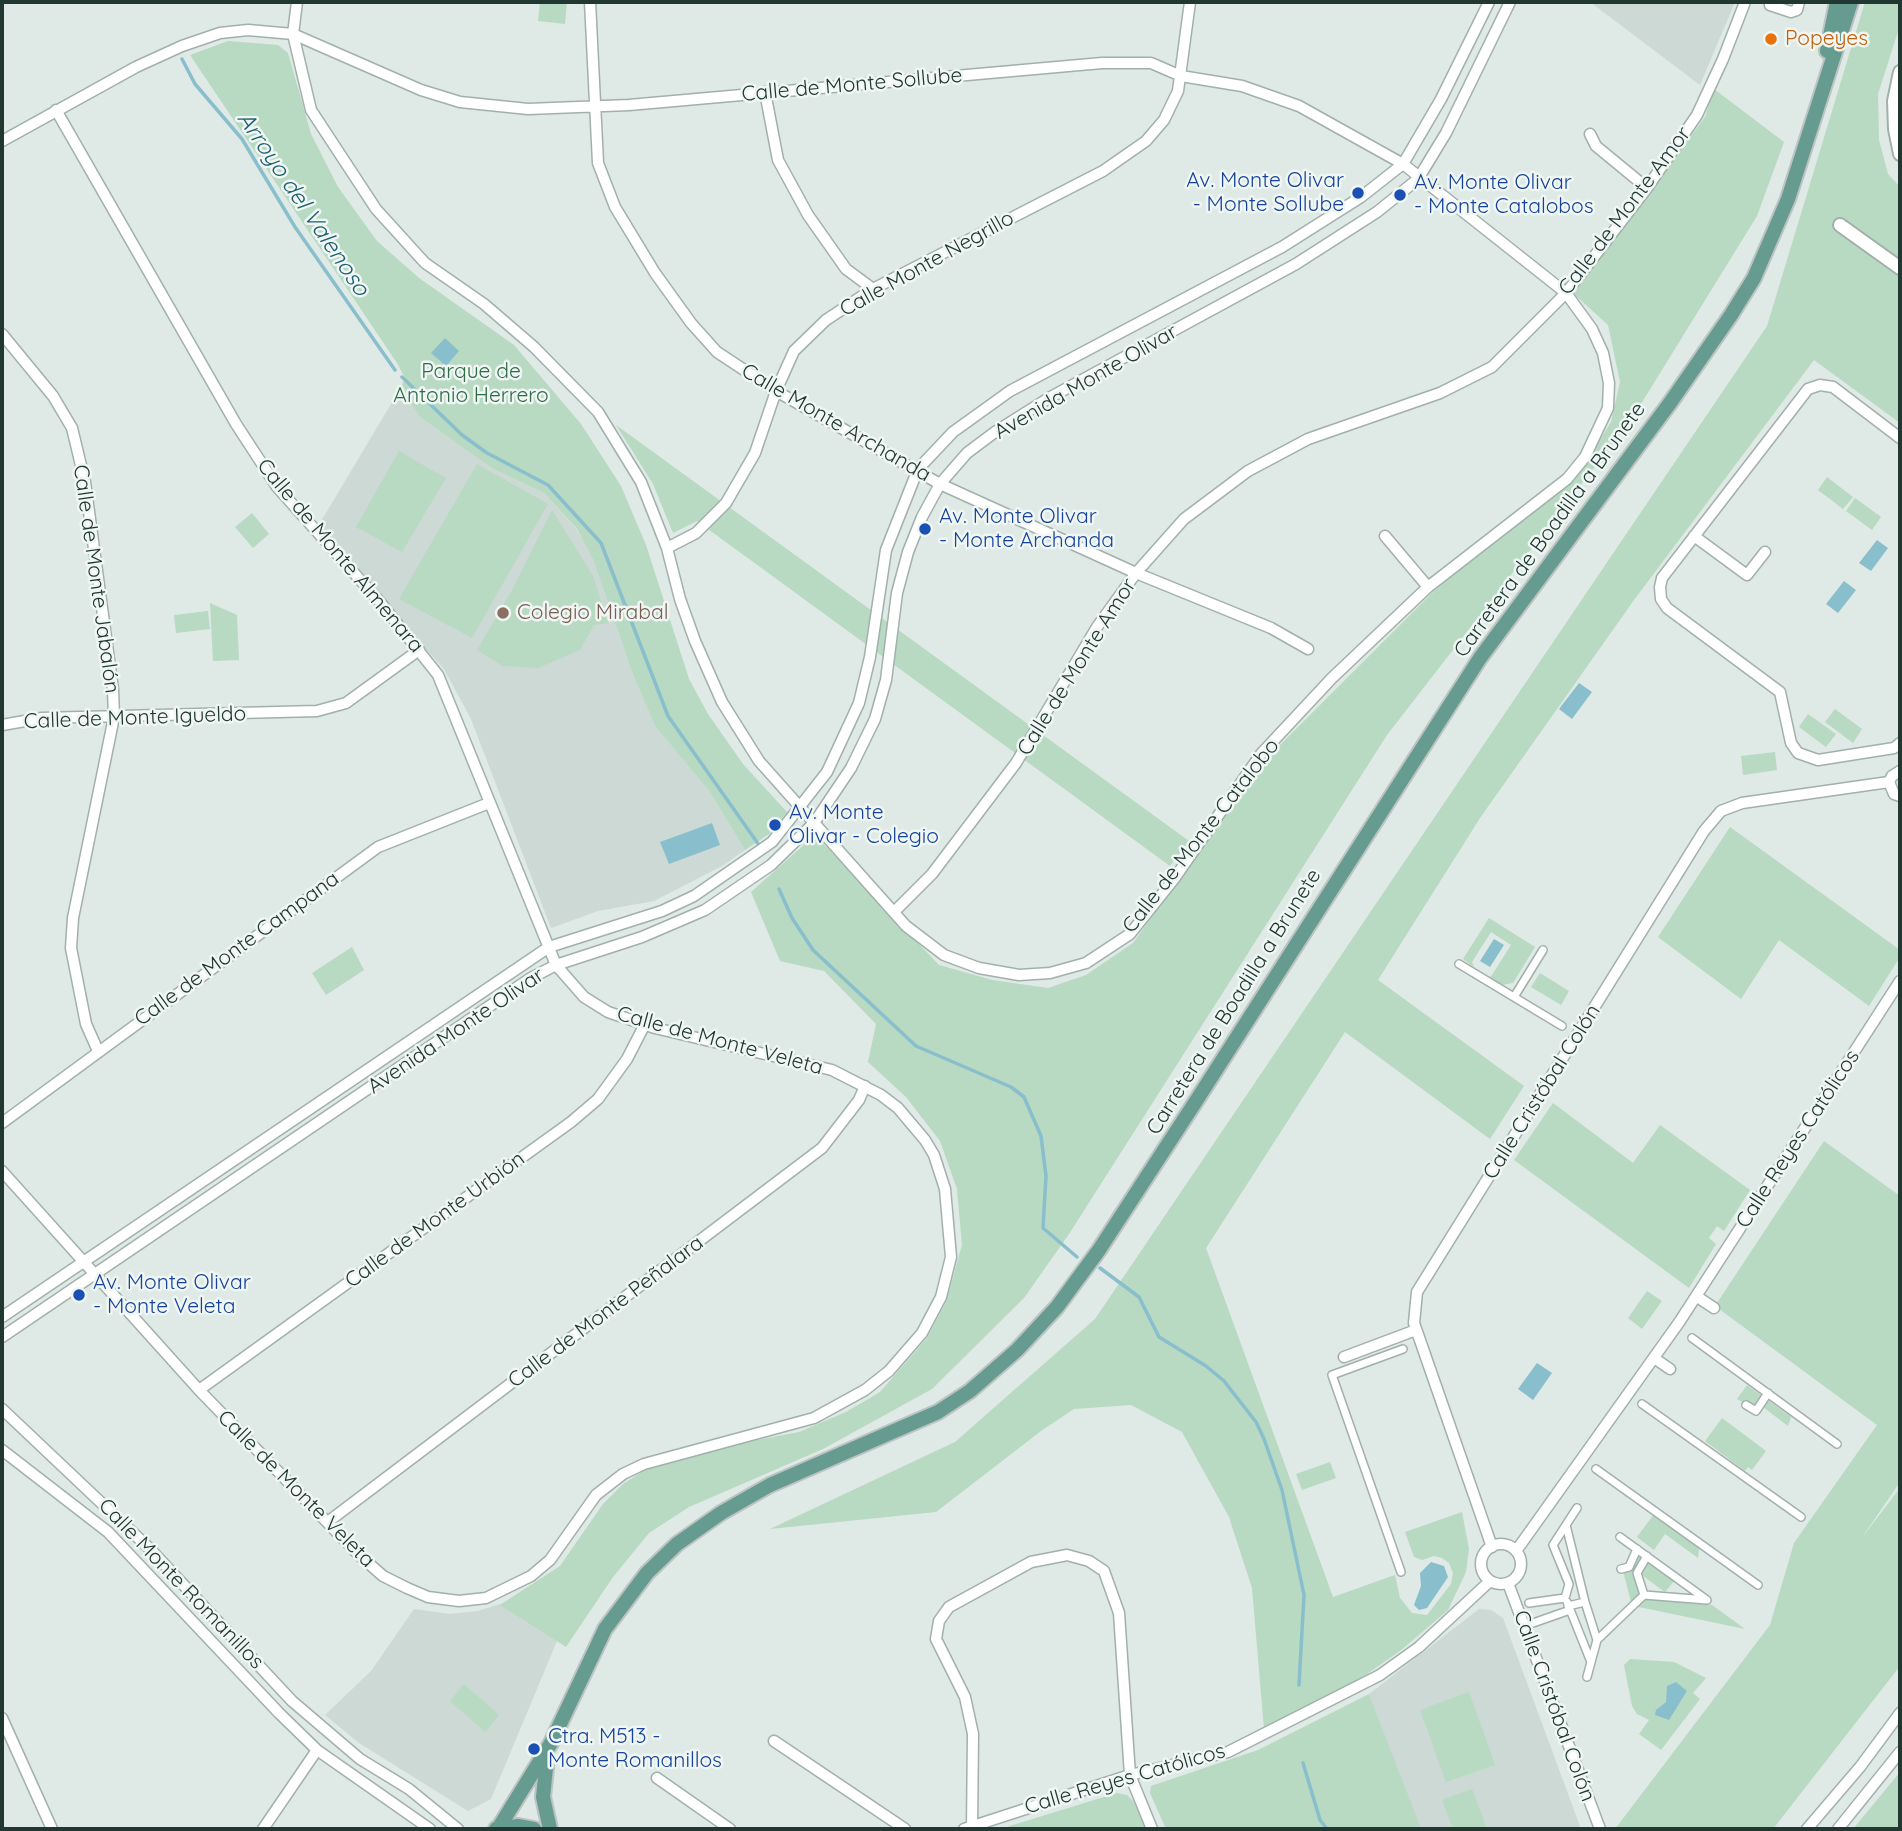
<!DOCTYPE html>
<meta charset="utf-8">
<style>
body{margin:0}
#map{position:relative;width:1902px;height:1831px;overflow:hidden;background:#dfe9e5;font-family:Quicksand,sans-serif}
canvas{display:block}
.frame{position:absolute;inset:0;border:4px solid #213832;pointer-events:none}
</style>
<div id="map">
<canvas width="1902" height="1831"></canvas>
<div class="frame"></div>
</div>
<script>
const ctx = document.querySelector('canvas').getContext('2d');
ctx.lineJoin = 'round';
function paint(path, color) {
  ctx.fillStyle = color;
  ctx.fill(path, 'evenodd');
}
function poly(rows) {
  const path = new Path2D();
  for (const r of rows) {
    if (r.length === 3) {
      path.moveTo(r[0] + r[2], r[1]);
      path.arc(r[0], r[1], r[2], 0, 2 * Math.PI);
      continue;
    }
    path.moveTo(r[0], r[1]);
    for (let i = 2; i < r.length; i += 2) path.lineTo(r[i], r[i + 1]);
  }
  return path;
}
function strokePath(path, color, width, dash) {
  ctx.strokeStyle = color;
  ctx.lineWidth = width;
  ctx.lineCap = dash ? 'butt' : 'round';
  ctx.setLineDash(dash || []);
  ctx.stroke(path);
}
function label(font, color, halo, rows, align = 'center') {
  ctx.font = font + ' Quicksand,sans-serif';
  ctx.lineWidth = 5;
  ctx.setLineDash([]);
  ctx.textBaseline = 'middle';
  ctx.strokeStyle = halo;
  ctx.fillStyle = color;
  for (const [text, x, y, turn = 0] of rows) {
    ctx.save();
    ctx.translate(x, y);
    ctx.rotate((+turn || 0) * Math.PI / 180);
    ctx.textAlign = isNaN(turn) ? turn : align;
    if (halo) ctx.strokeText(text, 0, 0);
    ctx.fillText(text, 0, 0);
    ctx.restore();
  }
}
const built = poly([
 [1590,2,1735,2,1700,85],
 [400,389,421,418,493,469,544,493,577,530,594,562,632,672,655,726,710,792,745,850,722,866,654,901,598,911,551,928,471,719,444,669,317,528],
 [500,1604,557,1641,491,1799,468,1811,359,1743,325,1715,371,1671,414,1609,450,1614,478,1611],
 [1479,1609,1491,1610,1503,1618,1581,1829,1420,1829,1369,1694]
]);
const green = poly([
 [540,2,567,2,565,24,538,21],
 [1865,2,1900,2,1900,25,1878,94,1879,140,1888,174,1900,187,1900,423,1814,360,1634,600,1480,818,1378,980,1524,1086,1490,1139,1345,1032,1206,1248,1333,1597,1395,1575,1400,1598,1412,1613,1427,1615,1451,1584,1453,1573,1449,1563,1442,1558,1434,1556,1422,1560,1414,1557,1405,1532,1462,1512,1469,1549,1466,1572,1448,1610,1400,1651,1364,1676,1312,1706,1264,1729,1252,1588,1229,1517,1182,1432,1131,1405,1074,1409,1041,1431,936,1512,770,1529,955,1442,1095,1319,1767,326],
 [228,41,278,45,288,53,311,134,338,187,377,241,419,278,514,345,581,424,621,486,646,545,689,679,708,714,743,764,787,812,769,834,745,850,710,792,655,726,632,672,594,562,577,529,544,493,493,469,421,418,400,389,405,378,397,363,190,55],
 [1714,89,1784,142,1757,216,1631,420,1387,735,1069,1234,1024,1298,932,1389,823,1449,689,1507,649,1533,613,1577,566,1647,500,1605,560,1566,603,1504,623,1484,645,1470,741,1443,799,1432,846,1412,880,1392,927,1338,946,1302,962,1245,957,1189,940,1141,906,1097,868,1062,876,1024,824,971,780,961,751,892,815,835,939,965,992,980,1048,988,1086,975,1133,943,1264,761,1433,592,1587,461,1611,422,1620,382,1608,325,1574,294,1705,117],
 [616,425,1189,841,1170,866,697,521,673,533,653,484],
 [399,451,446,478,402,552,356,527],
 [477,464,548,504,472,638,399,599],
 [1827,477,1853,497,1843,509,1818,490],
 [1855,498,1881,517,1872,530,1846,511],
 [552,510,593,576,608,623,594,625,580,650,538,668,503,666,477,650,511,592],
 [252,513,269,534,253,548,235,527],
 [210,603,237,615,239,660,213,661],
 [208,611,210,629,176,633,174,615],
 [1835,709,1862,729,1853,743,1825,722],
 [1808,714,1836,734,1826,747,1799,727],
 [1775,752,1777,770,1743,775,1741,756],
 [1730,827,1900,950,1900,957,1869,1006,1779,940,1741,999,1658,937],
 [1489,918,1535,947,1513,983,1502,985,1490,978,1511,945,1491,932,1472,962,1474,967,1463,959],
 [352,947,364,970,326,995,312,973],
 [1540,973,1569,991,1561,1005,1531,987],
 [1553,1103,1633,1163,1660,1125,1750,1190,1724,1231,1717,1226,1709,1238,1716,1244,1689,1288,1514,1160],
 [1824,1141,1900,1196,1900,1482,1861,1539,1900,1488,1900,1666,1773,1829,1615,1829,1770,1625,1794,1543,1877,1425,1715,1306],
 [1647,1291,1662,1301,1642,1329,1628,1318],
 [1747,1385,1791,1417,1788,1426,1759,1404,1755,1409,1737,1399],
 [1722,1418,1766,1451,1752,1470,1748,1467,1745,1471,1705,1441],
 [1330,1462,1336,1478,1302,1490,1296,1474],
 [1654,1514,1696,1544,1699,1549,1698,1558,1665,1534,1654,1550,1637,1537],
 [1637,1551,1642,1555,1635,1572,1641,1593,1631,1602,1623,1571],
 [1649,1559,1676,1579,1665,1592,1639,1573],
 [1643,1599,1712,1605,1745,1629,1634,1606],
 [1630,1659,1674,1662,1706,1678,1693,1693,1700,1699,1661,1750,1639,1734,1649,1720,1637,1714,1632,1706,1624,1665],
 [464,1684,499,1715,485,1732,450,1701],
 [1469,1692,1495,1765,1446,1782,1420,1710],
 [1369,1694,1421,1829,1166,1829,1150,1793,1151,1786,1258,1750],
 [1900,1772,1900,1829,1853,1829],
 [1472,1789,1487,1829,1453,1829,1442,1800],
 [1117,1793,1127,1795,1134,1802,1146,1829,1000,1829]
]);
const water = poly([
 [445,338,459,351,446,366,431,353],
 [1877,540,1888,548,1871,571,1859,563],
 [1844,581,1856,590,1838,613,1826,604],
 [1579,683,1592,692,1572,719,1559,709],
 [712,823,720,845,669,864,660,842],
 [1494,939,1504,945,1490,967,1480,961],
 [1537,1363,1552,1373,1533,1400,1518,1389],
 [1431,1562,1444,1566,1448,1577,1427,1608,1419,1610,1414,1605,1421,1586,1420,1573],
 [1676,1682,1687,1691,1669,1720,1655,1715,1656,1710,1666,1702,1667,1686]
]);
const stream = poly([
 [182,59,195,84,242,139,295,227,395,370],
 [402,377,462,435,487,453,548,485,601,543,668,716,759,845],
 [779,889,792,918,813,950,916,1046,1011,1087,1024,1097,1041,1136,1046,1176,1043,1228,1077,1257],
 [1100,1268,1139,1297,1159,1337,1206,1366,1224,1381,1256,1422,1264,1439,1282,1490,1304,1595,1299,1685],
 [1303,1763,1320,1820,1327,1829]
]);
const pedestrian = poly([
 [1459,964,1562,1026],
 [1514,997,1543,950],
 [1692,1338,1837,1444],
 [1642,1404,1801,1517],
 [1746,1405,1756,1411,1768,1393],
 [1596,1469,1758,1585],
 [1566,1525,1585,1602,1568,1606],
 [1621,1569,1629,1567,1637,1549],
 [1401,1572,1332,1375,1403,1349],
 [1644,1595,1637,1573,1647,1556],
 [1567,1602,1591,1662,1587,1677],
 [1585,1602,1597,1640,1591,1662],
 [1529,1603,1565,1598,1569,1584,1553,1545,1577,1508],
 [1533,1623,1570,1610],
 [1597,1640,1644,1595,1707,1600,1620,1537]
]);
const minor = poly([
 [590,2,598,163,615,207,655,273,691,323,717,352,776,391,940,484,1136,573,1271,628,1308,649],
 [1770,2,1770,5,1791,12,1797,10,1799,2],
 [765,92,778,160,808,215,846,269,873,289],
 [1590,134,1596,146,1647,188],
 [2,141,136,67,182,46,220,33,248,30,293,34,421,90,460,102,528,109,629,105,1102,63,1151,63,1181,76,1242,86,1299,106,1403,164,1566,293,1592,329,1603,353,1609,383,1608,408,1585,457,1567,479,1428,587,1332,678,1261,754,1174,879,1130,934,1086,963,1050,973,1019,975,979,968,944,955,906,926,759,761,722,702,695,641,680,599,667,548,641,482,598,412,534,347,484,304,425,263,376,209,311,110,293,34,297,2],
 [2,334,53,396,72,428,85,482,113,689,114,717,73,918,71,948,86,1024,98,1051],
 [1900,438,1833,387,1820,385,1808,389,1662,578,1660,587,1661,599,1667,608,1780,692,1791,743,1798,753,1818,760,1894,748,1900,743],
 [1385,536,1428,587],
 [1694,536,1747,575,1765,552],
 [667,548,696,533,726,503,755,453,776,391,794,351,826,320,873,289,1103,171,1146,141,1164,120,1178,91,1190,2],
 [2,725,42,718,317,711,346,703,419,650],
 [1900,771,1892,776,1889,782,1894,794,1900,796],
 [894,912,932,874,1016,763,1097,627,1136,573,1184,519,1248,471,1308,439,1440,393,1492,367,1566,293,1647,188,1697,115,1723,59,1745,2],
 [2,1123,378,847,489,803],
 [2,1171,199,1390,358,1554,383,1576,407,1588,428,1597,459,1601,486,1598,531,1576,550,1560,596,1495,623,1474,644,1464,814,1418,865,1390,889,1371,922,1333,941,1297,951,1257,945,1189,934,1155,925,1140,898,1108,881,1095,832,1070,655,1028,608,1012,584,997,556,965,438,675,380,602,277,487,236,424,56,110],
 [1696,1296,1714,1308],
 [2,1317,549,947,662,911,694,896,772,842,827,772,859,703,870,657,886,550,918,469,953,432,1010,391,1282,247,1361,197,1403,164,1441,99,1489,2],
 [2,1337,531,978,556,965,642,937,705,910,771,865,814,823,851,768,875,719,886,680,897,593,908,552,922,517,940,484,967,453,995,432,1049,398,1296,264,1377,212,1418,179,1446,133,1510,2],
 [1344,1357,1416,1330],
 [1654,1358,1670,1369],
 [199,1390,571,1122,598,1099,627,1059,644,1026],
 [2,1409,150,1549,292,1701,360,1759,409,1789,458,1829],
 [2,1450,108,1532,279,1713,317,1750,430,1829],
 [329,1521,822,1148,859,1100,865,1086],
 [1501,1564,20],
 [1492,1547,1414,1323,1417,1292,1704,831,1721,811,1742,803,1889,782],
 [1516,1551,1680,1321,1900,981],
 [1508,1583,1600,1829],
 [2,1718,52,1829],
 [774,1741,905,1829],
 [657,1778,730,1829],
 [263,1829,317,1750],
 [964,1829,1130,1775,1228,1752,1380,1675,1419,1647,1490,1581],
 [972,1829,973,1734,965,1697,936,1639,939,1621,949,1607,1031,1562,1067,1555,1089,1561,1104,1571,1119,1613,1130,1775,1152,1829],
 [1807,1829,1860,1767,1900,1713],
 [1838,1829,1900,1752]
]);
const tertiary = poly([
 [1900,72,1894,101,1895,129,1900,154],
 [1840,225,1900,268]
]);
const primary = poly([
 [1827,51,1837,2],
 [547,1758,543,1797,550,1829],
 [496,1829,518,1826,534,1829],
 [498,1829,551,1743,605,1629,647,1573,677,1544,721,1513,770,1485,938,1412,970,1391,1017,1350,1057,1307,1099,1250,1198,1098,1480,658,1670,403,1731,315,1754,278,1788,199,1851,2]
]);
const markers = [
 [1771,39,7,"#e8710a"],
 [1358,193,7,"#1a4fb4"],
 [1400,195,7,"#1a4fb4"],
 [925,529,7,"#1a4fb4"],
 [503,613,7,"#8d6e63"],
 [775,825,7,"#1a4fb4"],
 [79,1295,7,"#1a4fb4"],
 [534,1749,7,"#1a4fb4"]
];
const foodNames = [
 ["Popeyes",1785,39]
];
const streetNames = [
 ["Calle de Monte Sollube",852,85,-5],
 ["Calle de Monte Amor",1625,211,-53],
 ["Calle Monte Negrillo",927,264,-29],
 ["Avenida Monte Olivar",1086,382,-30],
 ["Calle Monte Archanda",836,423,30],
 ["Carretera de Boadilla a Brunete",1550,530,-54],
 ["Calle de Monte Almenara",340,556,50],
 ["Calle de Monte Jabalón",96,579,82],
 ["Calle de Monte Amor",1077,667,-58],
 ["Calle de Monte Igueldo",135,718,-2],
 ["Calle de Monte Catalobo",1201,836,-52],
 ["Calle de Monte Campana",237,949,-36],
 ["Carretera de Boadilla a Brunete",1234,1002,-58],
 ["Avenida Monte Olivar",456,1031,-34],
 ["Calle de Monte Veleta",720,1041,15],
 ["Calle Cristóbal Colón",1542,1092,-58],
 ["Calle Reyes Católicos",1798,1139,-57],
 ["Calle de Monte Urbión",435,1220,-36],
 ["Calle de Monte Peñalara",606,1312,-37],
 ["Calle de Monte Veleta",296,1489,45],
 ["Calle Monte Romanillos",181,1584,46],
 ["Calle Cristóbal Colón",1554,1706,70],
 ["Calle Reyes Católicos",1125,1779,-16]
];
const transitNames = [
 ["Av. Monte Olivar",1344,181,"right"],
 ["- Monte Sollube",1344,205,"right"],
 ["Av. Monte Olivar",1414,183],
 ["- Monte Catalobos",1414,207],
 ["Av. Monte Olivar",939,517],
 ["- Monte Archanda",939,541],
 ["Av. Monte",789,813],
 ["Olivar - Colegio",789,837],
 ["Av. Monte Olivar",93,1283],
 ["- Monte Veleta",93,1307],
 ["Ctra. M513 -",548,1737],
 ["Monte Romanillos",548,1761]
];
const parkNames = [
 ["Parque de",471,372],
 ["Antonio Herrero",471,396]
];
const educationNames = [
 ["Colegio Mirabal",517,613]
];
const waterNames = [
 ["Arroyo del Valenoso",303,204,56]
];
paint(built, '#cdd9d4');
paint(green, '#b8d9c2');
paint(water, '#89bfcc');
strokePath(stream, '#89bfcc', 3.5);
strokePath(pedestrian, '#a2b0ac', 10);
strokePath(minor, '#a2b0ac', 13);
strokePath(tertiary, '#a2b0ac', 16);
strokePath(primary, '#bcc3c2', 18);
strokePath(pedestrian, '#fff', 7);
strokePath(minor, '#fff', 10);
strokePath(tertiary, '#fff', 12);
strokePath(primary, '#669c90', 14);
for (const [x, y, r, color] of markers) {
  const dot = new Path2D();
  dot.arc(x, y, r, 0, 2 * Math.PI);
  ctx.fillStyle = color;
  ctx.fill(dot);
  strokePath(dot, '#eff6f3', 2.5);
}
label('21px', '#c56008', '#eff6f3', foodNames, 'left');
label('21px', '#213832', '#eff6f3', streetNames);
label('21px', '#164399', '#eff6f3', transitNames, 'left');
label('21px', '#2e6c48', '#eff6f3', parkNames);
label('21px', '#785e54', '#eff6f3', educationNames, 'left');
label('italic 23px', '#1f6070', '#eff6f3', waterNames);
</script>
